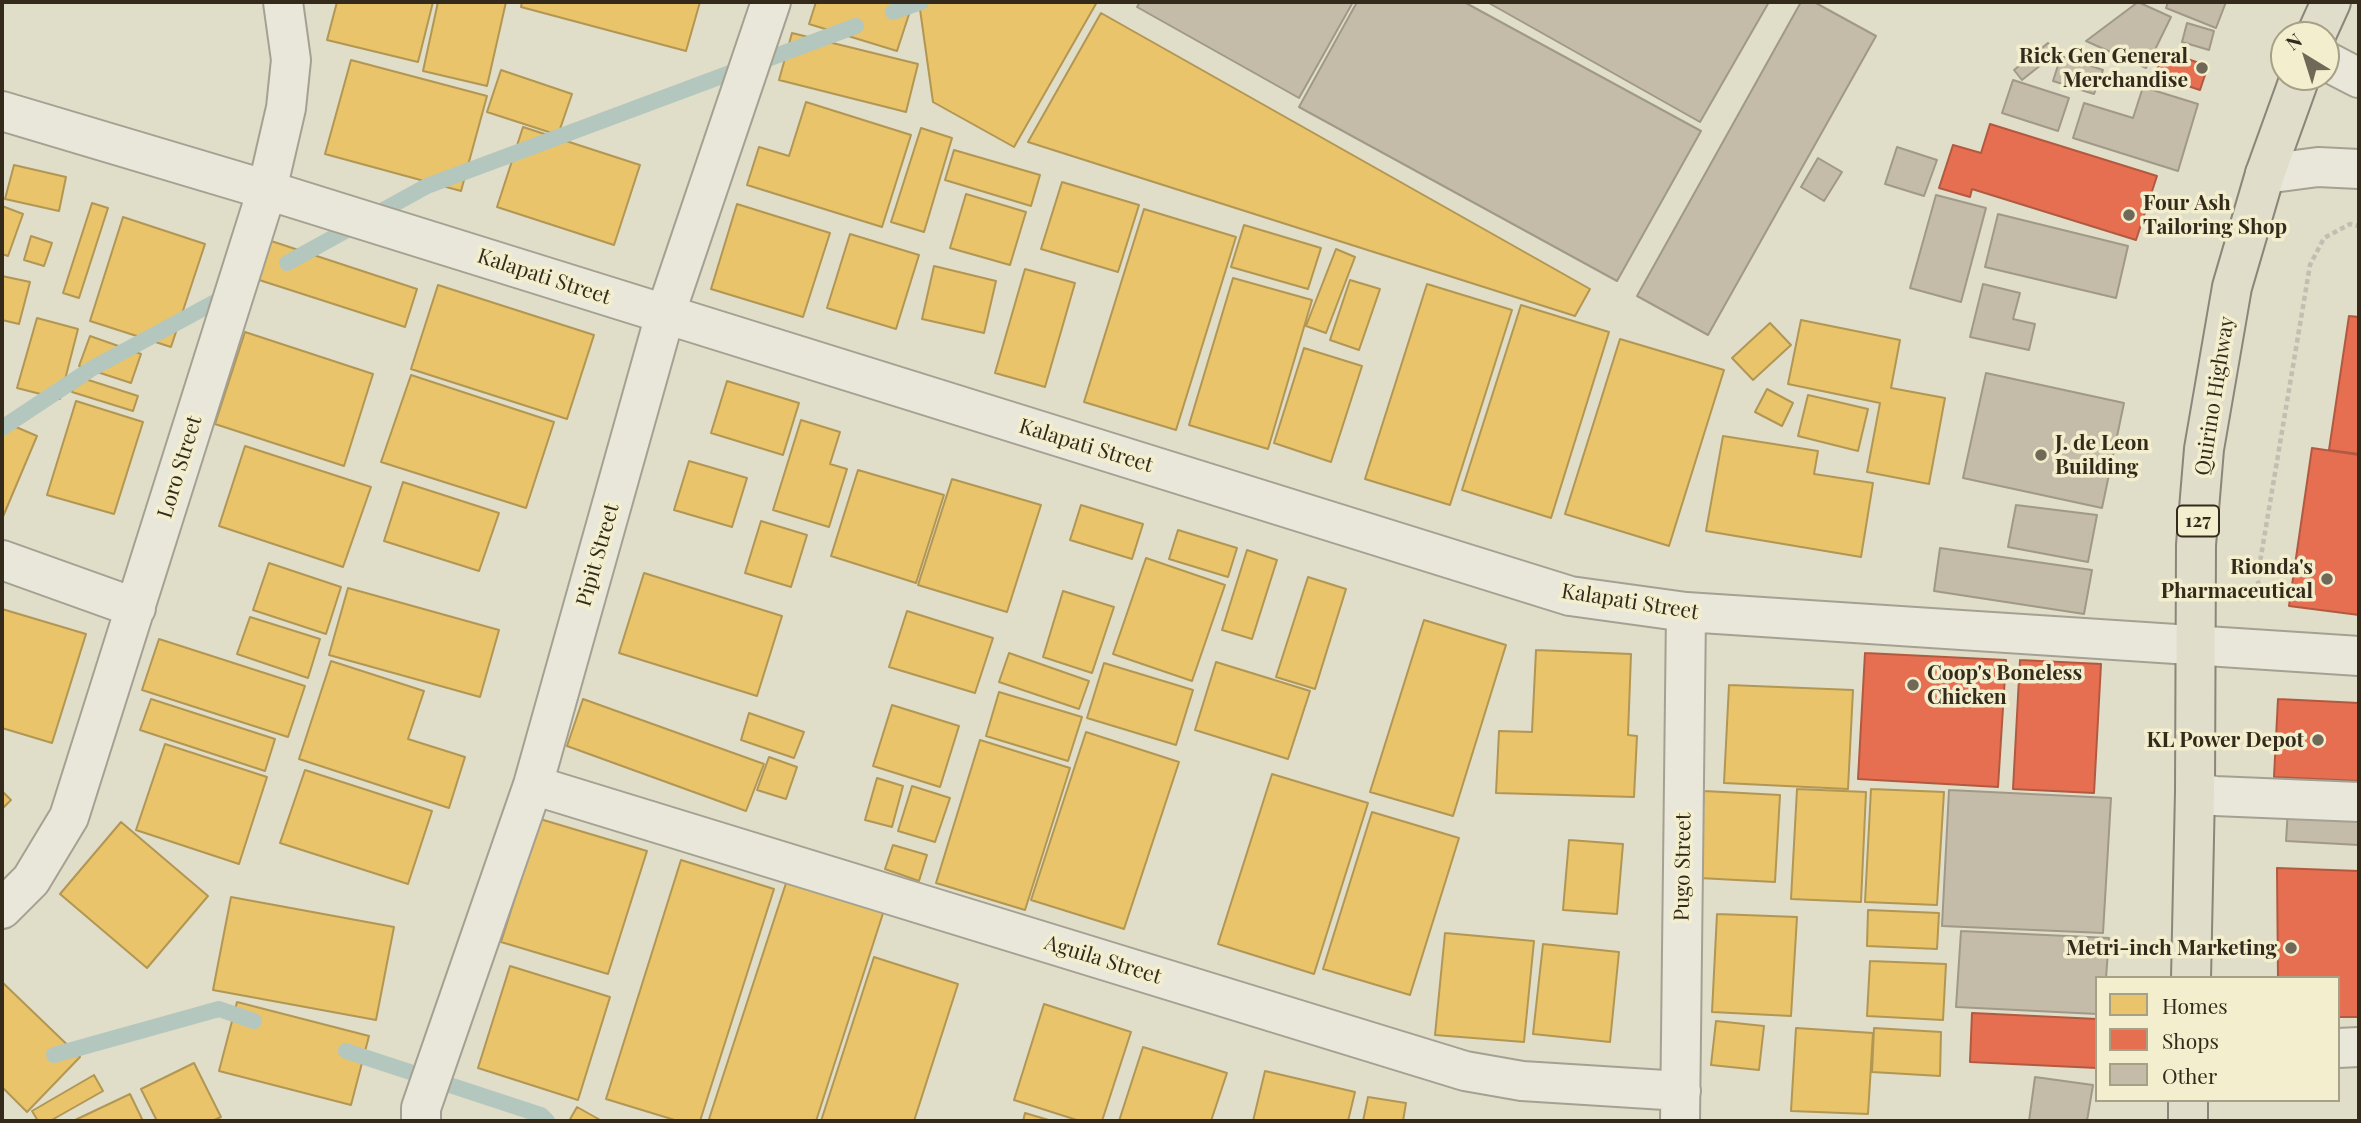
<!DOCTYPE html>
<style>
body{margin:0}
#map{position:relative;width:2361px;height:1123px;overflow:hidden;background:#e0ddc8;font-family:"Playfair Display",serif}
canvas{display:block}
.frame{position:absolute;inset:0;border:4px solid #332a1c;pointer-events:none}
.legend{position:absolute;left:2095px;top:976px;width:245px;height:126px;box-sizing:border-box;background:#f3eecd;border:2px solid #a6a086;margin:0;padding:9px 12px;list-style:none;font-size:21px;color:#332a1c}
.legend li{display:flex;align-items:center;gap:14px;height:35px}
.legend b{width:35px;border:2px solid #a6a086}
.north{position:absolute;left:2270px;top:21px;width:70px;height:70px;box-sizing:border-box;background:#f3eecd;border:2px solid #a6a086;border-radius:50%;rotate:322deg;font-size:19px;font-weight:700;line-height:28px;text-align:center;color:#332a1c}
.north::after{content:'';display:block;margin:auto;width:24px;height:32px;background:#706958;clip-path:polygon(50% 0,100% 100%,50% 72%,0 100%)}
</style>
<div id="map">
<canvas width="2361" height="1123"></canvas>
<div class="frame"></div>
<ul class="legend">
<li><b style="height:19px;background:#e9c46a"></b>Homes</li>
<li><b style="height:19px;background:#e76f51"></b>Shops</li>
<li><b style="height:19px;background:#c4bba9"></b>Other</li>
</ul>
<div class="north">N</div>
</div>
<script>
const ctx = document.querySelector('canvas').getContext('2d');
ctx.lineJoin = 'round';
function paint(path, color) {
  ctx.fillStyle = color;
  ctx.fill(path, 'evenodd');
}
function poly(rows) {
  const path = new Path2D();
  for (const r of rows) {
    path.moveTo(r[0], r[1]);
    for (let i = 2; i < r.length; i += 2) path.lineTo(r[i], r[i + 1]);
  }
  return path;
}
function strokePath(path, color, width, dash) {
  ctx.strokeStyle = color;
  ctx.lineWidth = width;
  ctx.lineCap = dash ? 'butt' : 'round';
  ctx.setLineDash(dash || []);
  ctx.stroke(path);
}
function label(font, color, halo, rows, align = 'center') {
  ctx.font = font + ' "Playfair Display",serif';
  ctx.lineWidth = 7;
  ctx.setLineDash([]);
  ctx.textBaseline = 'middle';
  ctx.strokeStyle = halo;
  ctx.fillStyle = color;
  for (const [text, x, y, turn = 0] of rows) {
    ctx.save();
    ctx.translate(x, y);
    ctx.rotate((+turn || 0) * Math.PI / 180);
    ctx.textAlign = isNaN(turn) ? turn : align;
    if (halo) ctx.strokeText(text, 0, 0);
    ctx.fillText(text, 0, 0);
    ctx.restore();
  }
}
const homes = poly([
 [337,2,433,2,418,62,327,40,337,2],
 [438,2,506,2,487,86,423,71,438,2],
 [522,2,700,2,686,51,521,7,522,2],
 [816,2,913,2,897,51,809,24,816,2],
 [919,2,1097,2,1014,147,933,102,919,2],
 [1101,13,1590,289,1575,316,1028,142,1101,13],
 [792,33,918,64,906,112,779,80,792,33],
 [351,60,487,96,461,191,325,154,351,60],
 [501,70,572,94,558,135,487,112,501,70],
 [806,102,911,135,882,227,747,185,759,147,789,156,806,102],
 [523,127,640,165,614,245,497,207,523,127],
 [921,128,952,138,924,232,891,222,921,128],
 [954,150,1040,175,1031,206,945,180,954,150],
 [14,165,66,177,59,211,5,199,14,165],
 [1062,182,1139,205,1118,272,1041,249,1062,182],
 [966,194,1026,212,1010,265,950,248,966,194],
 [92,203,108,208,79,298,63,293,92,203],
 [737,204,830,233,803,317,711,289,737,204],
 [2,206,23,214,8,256,2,254,2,206],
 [1144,209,1236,237,1176,430,1084,402,1144,209],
 [123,217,205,244,171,347,90,321,123,217],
 [1244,225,1321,248,1308,289,1231,267,1244,225],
 [850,234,919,255,896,329,827,308,850,234],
 [31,236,52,243,44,266,24,260,31,236],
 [265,239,417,289,405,327,253,278,265,239],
 [1336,249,1355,257,1326,333,1306,326,1336,249],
 [934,266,996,281,984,333,922,319,934,266],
 [1025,269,1075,283,1045,387,995,373,1025,269],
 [2,276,30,282,19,324,2,320,2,276],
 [1233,278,1312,300,1268,449,1189,425,1233,278],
 [1350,280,1380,289,1359,350,1330,340,1350,280],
 [1427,284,1512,310,1450,505,1365,479,1427,284],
 [438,285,594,335,567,419,411,369,438,285],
 [1521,305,1609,332,1551,518,1462,490,1521,305],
 [37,318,78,329,60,399,17,388,37,318],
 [1801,320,1900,340,1891,388,1945,398,1929,484,1867,472,1880,403,1788,384,1801,320],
 [1770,323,1791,345,1753,380,1732,358,1770,323],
 [245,332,373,374,344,466,215,424,245,332],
 [90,336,141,354,131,383,79,366,90,336],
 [1620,339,1724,370,1669,546,1565,514,1620,339],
 [1304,348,1362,366,1331,462,1274,443,1304,348],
 [411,375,554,422,526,508,381,462,411,375],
 [76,376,138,396,133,411,72,392,76,376],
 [727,381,799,403,783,455,711,433,727,381],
 [1767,389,1793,403,1782,426,1755,412,1767,389],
 [1808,395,1868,409,1858,451,1798,436,1808,395],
 [76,401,143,422,114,514,47,495,76,401],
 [801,420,840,432,830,464,847,469,829,527,773,510,801,420],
 [2,421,37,436,2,519,2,421],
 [1723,436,1818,451,1814,474,1873,483,1861,557,1706,531,1723,436],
 [245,446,371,487,343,567,219,526,245,446],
 [689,461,747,478,732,527,674,510,689,461],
 [858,470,944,495,916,583,831,556,858,470],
 [952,479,1041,505,1007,612,918,585,952,479],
 [403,482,499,513,479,571,384,541,403,482],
 [1081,505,1143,524,1132,559,1070,540,1081,505],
 [761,521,807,535,791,587,745,573,761,521],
 [1178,530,1237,548,1228,577,1169,559,1178,530],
 [1247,550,1277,560,1252,639,1222,630,1247,550],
 [1146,558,1225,585,1192,681,1113,654,1146,558],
 [269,563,341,587,326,634,253,610,269,563],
 [644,573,782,616,757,696,619,653,644,573],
 [1308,577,1346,589,1315,689,1276,677,1308,577],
 [348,588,499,630,480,697,329,655,348,588],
 [1063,591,1114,607,1092,673,1043,657,1063,591],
 [2,609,86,634,52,743,2,728,2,609],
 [907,611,993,638,975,693,889,667,907,611],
 [250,617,320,639,308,678,237,654,250,617],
 [1424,620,1506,645,1453,816,1370,792,1424,620],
 [159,639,305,686,288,737,142,690,159,639],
 [1536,650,1631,654,1628,735,1637,736,1634,797,1496,793,1499,731,1532,732,1536,650],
 [1009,653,1089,681,1079,709,999,682,1009,653],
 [331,661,424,691,408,739,465,757,449,808,299,759,331,661],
 [1216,662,1310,691,1288,759,1195,730,1216,662],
 [1104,663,1193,690,1176,745,1087,718,1104,663],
 [1729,685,1853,690,1848,789,1724,783,1729,685],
 [999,692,1082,717,1068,761,986,736,999,692],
 [151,699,275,739,265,771,140,730,151,699],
 [583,699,764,764,746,811,567,746,583,699],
 [892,705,959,726,940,787,873,766,892,705],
 [749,713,804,732,794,758,741,740,749,713],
 [1086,732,1179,762,1124,929,1031,900,1086,732],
 [980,740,1070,768,1025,910,936,883,980,740],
 [165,744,267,777,239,864,136,830,165,744],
 [769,757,797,767,786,799,757,790,769,757],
 [305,770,432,811,408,884,280,843,305,770],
 [1272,774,1368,803,1314,974,1218,944,1272,774],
 [877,778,903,786,892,827,865,820,877,778],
 [912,786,950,798,935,842,898,831,912,786],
 [1797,789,1866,792,1861,902,1791,899,1797,789],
 [1871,789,1944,792,1937,905,1865,902,1871,789],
 [2,791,11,800,2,809,2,791],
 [1704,791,1780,795,1775,882,1699,878,1704,791],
 [1372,812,1459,838,1410,995,1323,969,1372,812],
 [540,819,647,851,608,974,501,942,540,819],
 [121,822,208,896,147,968,60,894,121,822],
 [1569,840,1623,844,1617,914,1563,910,1569,840],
 [893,845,927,855,919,881,885,869,893,845],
 [681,860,774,889,700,1121,678,1121,606,1099,681,860],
 [789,874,886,904,816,1121,717,1121,709,1119,789,874],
 [231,897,394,927,376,1020,213,990,231,897],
 [1868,910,1939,913,1937,949,1867,946,1868,910],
 [1717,914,1797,917,1791,1016,1712,1012,1717,914],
 [1445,933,1534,941,1524,1042,1435,1035,1445,933],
 [1543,944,1619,952,1610,1042,1533,1034,1543,944],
 [874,957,958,984,914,1121,821,1121,874,957],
 [1870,961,1946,964,1943,1020,1867,1016,1870,961],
 [510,966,610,997,578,1100,478,1068,510,966],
 [2,982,80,1057,27,1112,2,1087,2,982],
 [237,1002,369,1036,351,1105,219,1071,237,1002],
 [1044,1004,1131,1032,1102,1121,1080,1121,1014,1100,1044,1004],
 [1716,1021,1764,1026,1759,1070,1711,1065,1716,1021],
 [1796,1028,1873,1033,1868,1114,1791,1111,1796,1028],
 [1874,1028,1941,1032,1940,1076,1872,1072,1874,1028],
 [1143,1047,1227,1073,1211,1121,1119,1121,1143,1047],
 [194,1063,221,1117,212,1121,157,1121,141,1089,194,1063],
 [1265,1071,1355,1092,1348,1121,1253,1121,1265,1071],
 [94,1075,103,1091,50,1121,38,1121,32,1111,94,1075],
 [130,1094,143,1121,73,1121,130,1094],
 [1368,1097,1406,1103,1403,1121,1363,1121,1368,1097],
 [577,1107,602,1121,569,1121,577,1107],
 [1025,1113,1052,1121,1023,1121,1025,1113]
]);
const shops = poly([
 [2164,51,2208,66,2200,90,2155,75,2164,51],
 [1990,124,2157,176,2136,240,1972,189,1970,197,1939,188,1953,145,1981,153,1990,124],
 [2349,316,2359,317,2359,454,2329,450,2349,316],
 [2312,448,2359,455,2359,615,2289,606,2312,448],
 [1865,653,2006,660,1998,787,1858,779,1865,653],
 [2020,660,2101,664,2094,793,2013,789,2020,660],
 [2278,699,2359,703,2359,781,2274,777,2278,699],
 [2277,868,2359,871,2359,1017,2338,1017,2338,978,2278,978,2277,868],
 [1972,1013,2097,1019,2097,1068,1970,1062,1972,1013]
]);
const stream = poly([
 [893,12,921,2],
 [287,263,427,186,856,26],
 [2,428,91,369,230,294],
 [346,1051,541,1115,547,1121],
 [54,1055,219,1009,254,1021]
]);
const building = poly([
 [1140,2,1353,2,1299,98,1137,7,1140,2],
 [1357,2,1464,2,1701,131,1617,281,1299,107,1357,2],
 [1487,2,1769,2,1700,122,1487,2],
 [1801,2,1814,2,1876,36,1708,335,1637,296,1801,2],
 [2138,2,2171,17,2146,68,2086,41,2138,2],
 [2168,2,2226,2,2216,28,2166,8,2168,2],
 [2187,23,2214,31,2209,50,2182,42,2187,23],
 [2048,43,2056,53,2022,80,2014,70,2048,43],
 [2061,56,2103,70,2094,94,2053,81,2061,56],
 [2013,80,2069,98,2058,131,2002,113,2013,80],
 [2143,87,2198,104,2178,171,2073,138,2084,103,2133,118,2143,87],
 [1897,147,1937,160,1924,196,1885,184,1897,147],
 [1818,158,1842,172,1824,201,1801,187,1818,158],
 [1936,195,1986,208,1961,302,1910,288,1936,195],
 [1998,214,2128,246,2116,298,1985,267,1998,214],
 [1983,284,2020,293,2013,319,2035,324,2029,350,1970,337,1983,284],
 [1986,373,2124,403,2102,508,1963,478,1986,373],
 [2016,505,2097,515,2088,562,2008,547,2016,505],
 [1940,548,2092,570,2084,614,1934,591,1940,548],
 [1949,790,2111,798,2103,933,1942,926,1949,790],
 [2288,809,2359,813,2359,845,2286,841,2288,809],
 [1961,931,2109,938,2106,978,2097,978,2097,1014,1956,1007,1961,931],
 [2035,1077,2093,1085,2087,1121,2029,1121,2035,1077]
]);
const path = poly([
 [2269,599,2266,597,2257,580,2310,265,2324,238,2350,224,2359,226]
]);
const minor = poly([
 [2326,61,2359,78],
 [2,111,267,190,1570,596,1686,612,2359,656],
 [2265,174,2318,167,2359,169],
 [2,560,136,608],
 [533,785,1465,1071,1522,1081,1681,1091],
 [2195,792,2215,796,2359,802],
 [2,909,31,880,69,817,267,190,286,108,291,60,283,2],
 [2338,1048,2359,1047],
 [421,1121,421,1108,533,785,665,315,771,2],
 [1680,1121,1686,612]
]);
const major = poly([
 [2316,35,2331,2],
 [2191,978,2195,792,2196,545,2204,449,2232,287,2265,174,2300,77],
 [2188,1121,2188,1100]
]);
const markers = [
 [2202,68,7,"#706958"],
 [2129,215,7,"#706958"],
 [2041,455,7,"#706958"],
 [2327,579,7,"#706958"],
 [1913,685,7,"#706958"],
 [2318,740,7,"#706958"],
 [2291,948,7,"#706958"]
];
const shields = [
 [2198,521,42]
];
const shieldNames = [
 ["127",2198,521]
];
const poiNames = [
 ["Rick Gen General",2188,56],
 ["Merchandise",2188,80],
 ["Four Ash",2143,203,"left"],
 ["Tailoring Shop",2143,227,"left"],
 ["J. de Leon",2055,443,"left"],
 ["Building",2055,467,"left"],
 ["Rionda's",2313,567],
 ["Pharmaceutical",2313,591],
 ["Coop's Boneless",1927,673,"left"],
 ["Chicken",1927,697,"left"],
 ["KL Power Depot",2304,740],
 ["Metri-inch Marketing",2277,948]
];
const streetNames = [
 ["Kalapati Street",544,277,18],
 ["Quirino Highway",2215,396,-81],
 ["Kalapati Street",1086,446,17],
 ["Loro Street",180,467,-73],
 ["Pipit Street",598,555,-74],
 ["Kalapati Street",1630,602,9],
 ["Pugo Street",1683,867,-89],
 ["Aguila Street",1103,960,17]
];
paint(homes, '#e9c46a');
strokePath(homes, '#b29653', 2);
paint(shops, '#e76f51');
strokePath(shops, '#b15a41', 2);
strokePath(stream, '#b4c7be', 16);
paint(building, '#c4bba9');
strokePath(building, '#a09988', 2);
strokePath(minor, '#a5a192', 42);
strokePath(major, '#8a8679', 42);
strokePath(path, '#c1beb2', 4.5, [5, 3.5]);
strokePath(minor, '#e9e7da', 38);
strokePath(major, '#e0ddcb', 38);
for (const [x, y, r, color] of markers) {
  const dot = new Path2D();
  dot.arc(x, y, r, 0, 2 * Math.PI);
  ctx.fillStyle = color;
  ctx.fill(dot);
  strokePath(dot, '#f3eecd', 2.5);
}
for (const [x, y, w] of shields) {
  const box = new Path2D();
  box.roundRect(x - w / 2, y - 15.5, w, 31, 5);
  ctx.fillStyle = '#f3eecd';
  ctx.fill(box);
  strokePath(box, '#332a1c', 2);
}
label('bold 19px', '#332a1c', null, shieldNames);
label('bold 21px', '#332a1c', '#f3eecd', poiNames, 'right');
label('21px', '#332a1c', '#f3eecd', streetNames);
</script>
